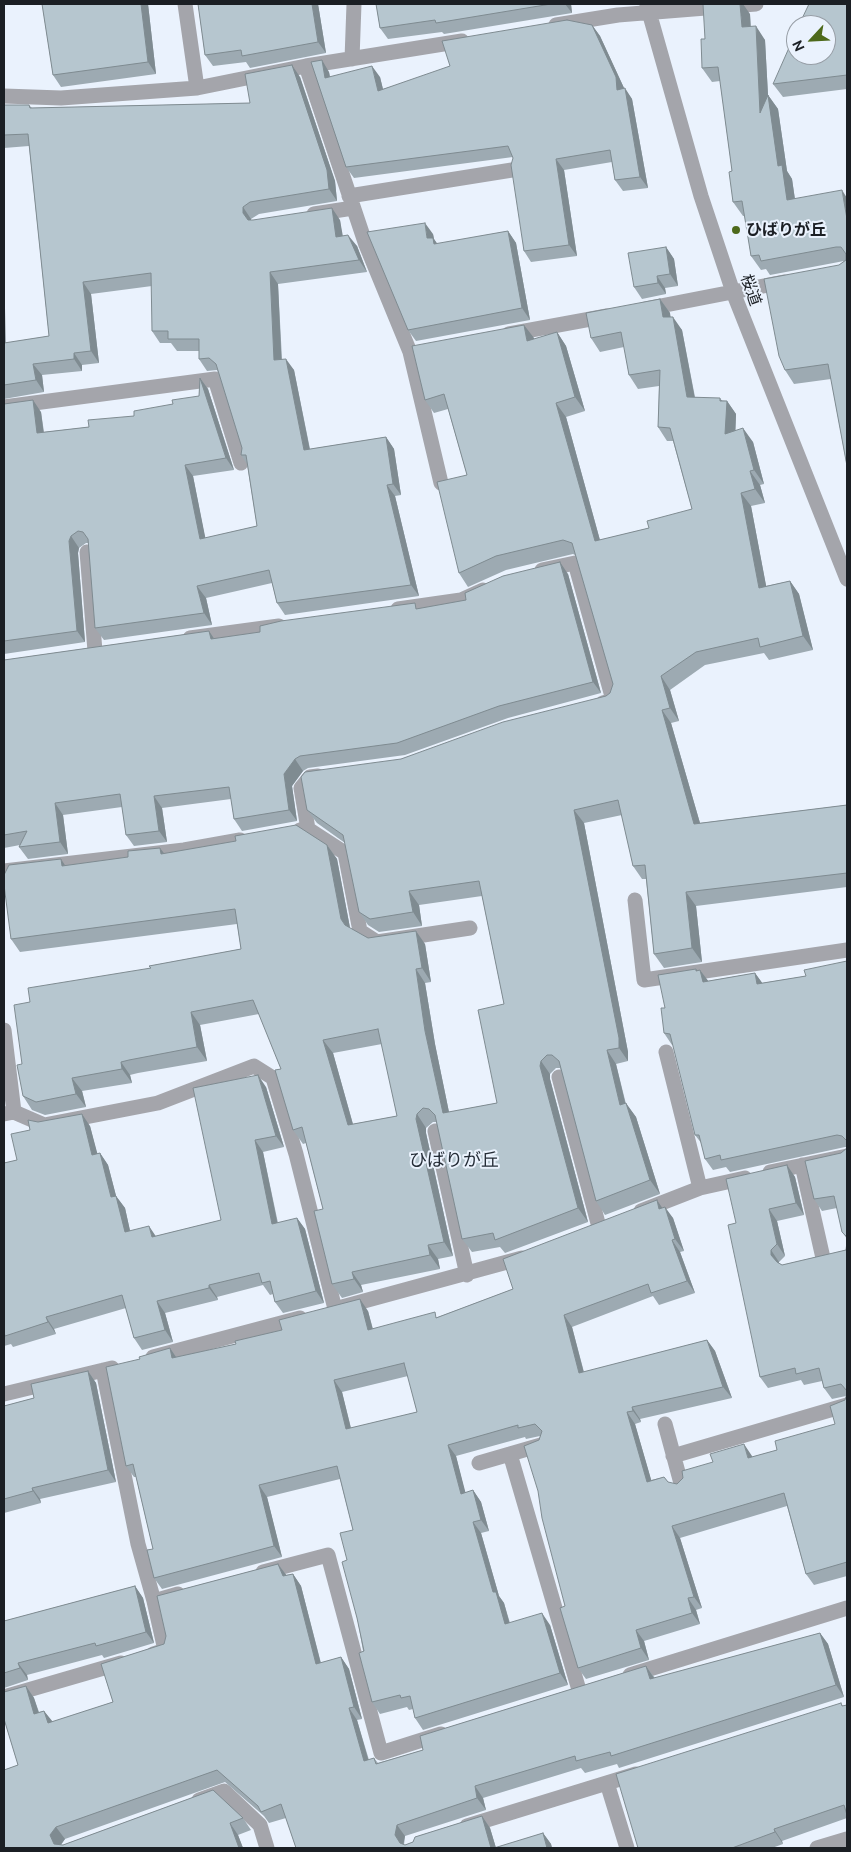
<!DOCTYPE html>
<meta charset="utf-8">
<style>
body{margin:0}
#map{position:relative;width:851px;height:1852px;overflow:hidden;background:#eaf2fd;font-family:Ubuntu,sans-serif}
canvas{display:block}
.frame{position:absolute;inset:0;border:5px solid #1b1f24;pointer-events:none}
.north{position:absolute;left:786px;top:15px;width:50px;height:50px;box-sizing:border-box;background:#eaf2fd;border:1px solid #979ea6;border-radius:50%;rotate:245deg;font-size:14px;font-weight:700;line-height:20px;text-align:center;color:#1b1f24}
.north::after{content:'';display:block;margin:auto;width:18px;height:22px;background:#4d691b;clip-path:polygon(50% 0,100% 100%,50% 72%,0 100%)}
</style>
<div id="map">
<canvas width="851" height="1852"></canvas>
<div class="frame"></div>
<div class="north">N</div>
</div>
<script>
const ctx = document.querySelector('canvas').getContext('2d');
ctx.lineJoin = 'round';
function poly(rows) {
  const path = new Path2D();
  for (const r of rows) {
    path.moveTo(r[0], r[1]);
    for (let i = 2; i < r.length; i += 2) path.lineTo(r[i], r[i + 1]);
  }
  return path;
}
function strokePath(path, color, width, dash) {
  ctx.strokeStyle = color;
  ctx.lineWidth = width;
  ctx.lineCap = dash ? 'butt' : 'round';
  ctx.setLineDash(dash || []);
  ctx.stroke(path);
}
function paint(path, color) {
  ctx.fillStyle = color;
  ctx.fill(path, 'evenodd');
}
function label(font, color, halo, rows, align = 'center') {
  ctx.font = font + ' Ubuntu,"Noto Sans JP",sans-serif';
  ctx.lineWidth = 4;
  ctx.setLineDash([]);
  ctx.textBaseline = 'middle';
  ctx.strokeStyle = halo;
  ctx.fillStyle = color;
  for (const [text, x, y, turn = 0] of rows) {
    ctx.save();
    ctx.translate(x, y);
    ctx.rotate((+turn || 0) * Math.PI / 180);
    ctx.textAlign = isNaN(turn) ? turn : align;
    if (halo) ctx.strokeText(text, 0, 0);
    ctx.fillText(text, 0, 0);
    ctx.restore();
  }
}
const minor = poly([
 [185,4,197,88],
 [647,5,701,196,733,292,847,579],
 [556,25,618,15,756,4],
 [352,59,354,4],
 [306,66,366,245,410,352,441,483],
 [4,96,61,98,197,88,306,66,462,41],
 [349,196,512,170],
 [314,214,353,208],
 [645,309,784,282],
 [509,334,607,316],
 [4,407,215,379,241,463],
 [87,552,95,651],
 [542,570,575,563,613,700,603,703],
 [398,609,461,600,483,590],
 [190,638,279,626],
 [308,829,301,788,310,777,318,776],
 [300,830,308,829,345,853,360,931,377,942,470,928],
 [4,871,184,850,240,840],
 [635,900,644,980,847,950],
 [4,1030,14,1112],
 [666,1052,700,1188],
 [559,1077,599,1227],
 [4,1114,14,1112,44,1125,158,1103,254,1066,273,1078,296,1154,335,1309],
 [435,1131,467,1275],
 [802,1165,823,1258],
 [770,1172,847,1156],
 [641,1211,700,1188,745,1178],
 [342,1307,522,1258],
 [153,1357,300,1318],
 [103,1370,138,1544,154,1601,178,1594],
 [4,1394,112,1368],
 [665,1424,682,1487],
 [510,1454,579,1690],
 [673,1456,847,1405],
 [479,1463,541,1445],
 [263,1572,328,1555,381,1753,441,1734],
 [153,1654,165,1650,154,1601],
 [630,1675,847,1608],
 [4,1697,121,1663],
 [607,1783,627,1848],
 [199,1800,224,1791,260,1825,267,1848],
 [467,1826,636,1774],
 [817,1848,847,1839]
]);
const wall = poly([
 [42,4,148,4,156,74,61,87,53,75],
 [198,4,318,4,326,53,250,68,246,62,213,66,205,55],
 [376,4,571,4,572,13,444,34,442,32,388,39,380,28],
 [847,4,847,89,783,97,773,84],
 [750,14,751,27,765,40,768,95,778,109,787,171,792,179,795,199,847,198,847,467,831,379,794,384,785,370,839,265,844,261,770,275,766,269,761,270,751,256,745,216,743,216,733,202,732,171,720,81,712,82,702,68,705,39],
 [592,25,600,36,624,88,632,99,648,188,623,191,615,180,612,162,564,170,577,256,531,262,524,251,513,157,354,178,346,167,311,62,329,72,330,77,380,77,383,89],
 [300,77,335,181,337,201,259,214,251,219,251,220,340,220,342,236,357,246,367,272,278,284,282,359,294,370,310,449,386,437,394,449,401,495,395,496,419,596,285,615,277,603,272,583,206,598,212,625,104,640,95,628,88,543,86,543,79,548,78,553,85,642,4,654,4,404,41,412,44,432,89,427,134,416,199,396,200,378,208,389,234,470,193,476,205,538,257,526,247,464,241,455,242,448,217,370,207,371,199,359,199,351,177,351,171,343,160,343,152,331,152,286,91,294,99,363,82,365,82,371,42,375,44,392,4,399,4,261,5,343,49,336,29,146,4,148,4,105,29,105,32,108,250,103],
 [508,231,516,243,530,320,416,341,408,330,433,234,434,239,437,244],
 [666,247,674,259,678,286,665,288,666,294,642,299,634,287],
 [660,299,670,313,670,317,682,330,695,397,727,401,736,414,735,431,753,442,764,484,760,485,765,503,751,506,766,586,790,581,799,594,813,650,769,660,764,653,705,665,670,690,679,721,671,723,700,823,847,805,847,887,696,906,702,962,664,968,654,954,646,879,642,879,633,866,622,815,584,823,628,1052,628,1061,616,1064,626,1104,636,1117,660,1194,605,1215,596,1201,560,1068,556,1068,550,1074,550,1079,588,1222,505,1253,500,1247,472,1252,462,1239,436,1122,433,1122,426,1128,426,1133,453,1256,438,1259,440,1269,361,1285,363,1292,342,1298,332,1284,323,1209,306,1143,303,1144,293,1130,281,1069,259,1014,200,1025,207,1061,138,1073,130,1075,132,1083,82,1091,86,1107,45,1115,32,1110,23,1096,22,1064,30,1002,150,968,149,966,241,949,237,924,20,952,11,939,65,865,165,854,327,845,337,859,350,928,368,938,425,944,431,982,425,983,435,1044,449,1112,497,1103,504,1004,482,896,419,905,422,926,379,932,368,925,359,912,345,843,317,823,307,810,401,759,606,696,610,693,613,684,575,555,573,554,506,570,468,587,459,573,467,475,448,409,434,413,425,400,534,339,557,332,566,346,585,411,566,417,600,540,649,528,692,509,673,441,667,441,658,427,659,386,638,389,629,375,624,347,600,352,591,338],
 [382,1044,397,1116,353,1124,333,1053],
 [568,574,601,693,508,718,405,755,308,768,303,771,292,786,297,821,242,831,234,819,231,799,162,808,167,842,134,846,126,835,122,807,63,815,68,854,28,859,19,847,20,845,4,848,4,660,209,631,214,639,419,609,466,600],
 [847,961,847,1147,845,1147,730,1172,726,1167,713,1170,705,1159,702,1144,695,1135,673,1045,672,1045,664,1033,665,1008,697,971,700,970,708,981,755,973,762,983,806,976],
 [266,1087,284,1147,263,1152,278,1223,297,1218,305,1229,324,1303,283,1313,275,1302,273,1294,270,1295,263,1285,217,1297,218,1300,165,1313,173,1342,142,1350,134,1338,126,1308,54,1329,56,1334,13,1347,11,1344,4,1346,4,1163,17,1160,30,1130,38,1122,90,1126,97,1154,100,1153,108,1165,116,1196,125,1208,130,1231,156,1236,221,1220],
 [847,1148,847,1239,842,1232,837,1208,822,1211,814,1199,841,1153],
 [787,1165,795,1177,804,1215,777,1221,785,1256,779,1262,779,1263,782,1265,846,1250,847,1242,847,1576,814,1585,806,1574,787,1506,680,1538,702,1608,696,1610,700,1624,644,1641,649,1660,586,1679,578,1668,565,1606,539,1440,540,1436,526,1439,525,1437,456,1456,465,1493,473,1490,481,1502,489,1531,481,1533,499,1596,504,1603,510,1623,550,1625,568,1685,423,1730,415,1718,413,1709,409,1710,407,1707,380,1714,372,1702,347,1560,353,1530,340,1479,267,1497,282,1557,162,1589,154,1578,153,1549,136,1477,134,1477,126,1466,140,1359,170,1348,176,1357,236,1344,368,1311,373,1329,438,1317,513,1289,662,1208,673,1218,684,1251,680,1252,695,1293,659,1305,653,1296,572,1327,584,1372,707,1340,715,1351,732,1398,640,1419,641,1422,635,1424,651,1480,664,1477,669,1483,677,1484,752,1456,752,1457,777,1450,835,1424,846,1396,832,1399,824,1388,822,1381,804,1385,801,1380,768,1388,760,1377,736,1223],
 [408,1376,417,1412,351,1428,342,1392],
 [88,1371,96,1383,116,1482,40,1499,41,1503,4,1513,4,1406,34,1398],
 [278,1564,286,1575,293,1574,301,1586,321,1663,341,1657,349,1669,362,1719,357,1720,369,1760,374,1758,378,1763,423,1750,420,1736,646,1666,655,1678,820,1633,828,1644,844,1697,619,1768,617,1764,585,1773,581,1768,483,1798,486,1810,405,1836,404,1845,405,1845,413,1842,415,1837,482,1816,490,1828,496,1848,543,1833,551,1844,552,1848,296,1848,286,1818,269,1823,264,1816,225,1782,65,1839,61,1845,63,1845,213,1790,243,1818,251,1830,238,1835,243,1848,5,1848,4,1845,4,1770,18,1765,4,1719,4,1692,26,1686,34,1698,39,1712,44,1711,52,1722,113,1702,101,1664,164,1644,166,1636,157,1596],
 [135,1586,143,1598,154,1643,104,1658,102,1655,27,1675,28,1680,4,1688,4,1621],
 [841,1703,843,1706,847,1705,847,1818,782,1841,783,1844,772,1848,638,1848]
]);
const shadedWall = poly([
 [141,4,148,4,156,74,148,62],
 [312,4,318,4,326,53,318,42],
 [565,4,571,4,572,13],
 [740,4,743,4,750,14,751,41,742,27],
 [592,25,600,36,624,88,625,101,617,90],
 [756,26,765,40,768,95,778,109,787,171,792,179,797,214,787,200,778,166,760,113],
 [322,60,329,72,332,89,325,78],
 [292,65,300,77,335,181,337,201,329,189],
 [372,66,380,77,386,102,378,91],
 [625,88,632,99,648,188,640,177],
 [556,159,564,170,577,256,569,245],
 [842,190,847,198,847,219],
 [243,207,251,219,251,225,243,213],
 [332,208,340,220,345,248,336,237],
 [425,223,433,234,434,239,441,249,427,238],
 [508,231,516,243,530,320,522,308],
 [348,235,357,246,367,272,359,260],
 [666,247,674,259,678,286,670,274],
 [4,261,6,355,4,353],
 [270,272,278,284,282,372,274,360],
 [657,276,665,288,666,294,658,283],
 [83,282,91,294,99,363,91,351],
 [660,299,670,313,673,331,663,317],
 [673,317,682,330,697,410,687,397],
 [524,325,534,338,537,354,527,341],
 [557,332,566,346,585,411,575,397],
 [74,353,82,365,82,371,74,359],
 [286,359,294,370,312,461,304,450],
 [33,364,42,375,44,392,36,380],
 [200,378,208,389,234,470,226,458],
 [720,398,726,407,727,401,736,414,735,447,725,434],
 [33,400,41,412,45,444,37,433],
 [556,403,566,417,604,555,595,541],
 [743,428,753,442,764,484,754,470],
 [386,437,394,449,401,495,393,484],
 [185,465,193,476,208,551,200,539],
 [750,471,760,485,765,503,755,489],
 [387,485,395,496,419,596,411,585],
 [741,493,751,506,769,601,759,588],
 [71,536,79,548,78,553,85,642,77,631,69,541],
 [560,562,568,574,601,693,593,682],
 [790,581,799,594,813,650,803,636],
 [197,586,206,598,212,625,204,613],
 [209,631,217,643,211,639],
 [661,676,670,690,679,721,670,708],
 [662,710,671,723,704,837,694,824],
 [295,759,303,771,292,786,297,821,289,810,284,774],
 [154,796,162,808,167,842,159,831],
 [55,803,63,815,68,854,60,842],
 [574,810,584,823,628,1052,628,1061,619,1048],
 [327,845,337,859,351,933,341,919],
 [160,848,170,861,161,854],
 [61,859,70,873,62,866],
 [409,891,419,905,422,926,413,912],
 [686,892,696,906,702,962,692,948],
 [416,931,425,944,431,982,422,968],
 [416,969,425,983,435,1044,452,1127,443,1113,425,1031],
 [696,969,702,978,700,970,709,982,711,994,696,971],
 [755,973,763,984,757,984],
 [191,1012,200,1025,207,1061,197,1047],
 [323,1040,333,1053,357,1139,348,1125],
 [607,1050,616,1064,629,1119,620,1105],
 [541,1061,550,1074,550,1079,588,1222,578,1208,540,1066],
 [121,1062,130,1075,132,1083,122,1069],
 [258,1075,266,1087,284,1147,276,1136],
 [72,1078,82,1091,86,1107,76,1094],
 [626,1103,636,1117,660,1194,650,1180],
 [82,1114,90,1126,101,1167,92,1155],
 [417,1114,426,1128,426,1133,453,1256,444,1242,416,1119],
 [255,1140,263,1152,280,1236,272,1224],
 [100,1153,108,1165,119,1207,116,1196,125,1208,133,1244,125,1232,111,1197],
 [787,1165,795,1177,804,1215,796,1203],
 [657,1200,665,1212,659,1209],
 [665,1207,673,1218,684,1251,675,1239],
 [769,1209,777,1221,785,1256,777,1244],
 [297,1218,305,1229,324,1303,316,1291],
 [149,1226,157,1238,152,1237],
 [672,1240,680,1252,695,1293,687,1281],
 [428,1245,438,1259,440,1269,430,1255],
 [771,1250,779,1262,779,1267,771,1255],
 [352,1272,361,1285,363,1292,354,1279],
 [209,1285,217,1297,218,1300,209,1288],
 [360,1299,368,1311,376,1342,368,1330],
 [157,1301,165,1313,173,1342,165,1330],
 [564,1315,572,1327,587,1385,579,1373],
 [46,1317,54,1329,56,1334,48,1322],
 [707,1340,715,1351,732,1398,723,1387],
 [170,1348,178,1360,172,1358],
 [88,1371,96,1383,116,1482,108,1470],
 [334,1380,342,1392,354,1441,346,1429],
 [632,1407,640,1419,641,1422,633,1411],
 [627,1412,635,1424,655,1493,647,1482],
 [744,1444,752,1456,757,1470,748,1458],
 [448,1445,456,1456,469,1506,461,1494],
 [259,1485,267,1497,282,1557,274,1546],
 [32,1488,40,1499,41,1503,33,1491],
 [473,1490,481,1502,489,1531,481,1520],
 [473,1522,481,1533,499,1596,504,1603,513,1636,505,1624,493,1592],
 [672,1526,680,1538,702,1608,694,1597],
 [278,1564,287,1576,283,1576],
 [293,1574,301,1586,324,1676,316,1664],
 [135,1586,143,1598,154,1643,146,1632],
 [688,1598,696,1610,700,1624,692,1613],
 [542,1613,550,1625,568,1685,560,1673],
 [636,1630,644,1641,649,1660,641,1648],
 [820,1633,828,1644,844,1697,836,1685],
 [341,1657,349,1669,362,1719,354,1707],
 [18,1663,27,1675,28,1680,20,1668],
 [646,1666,654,1678,658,1691,650,1679],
 [26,1686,34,1698,43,1726,34,1714],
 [349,1708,357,1720,372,1773,364,1761],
 [44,1711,53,1722,48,1723],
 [475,1786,483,1798,486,1810,477,1798],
 [482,1816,490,1828,496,1848,491,1848],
 [230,1823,238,1835,243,1848,239,1848],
 [397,1825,405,1836,403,1846,400,1843,395,1835],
 [56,1827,65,1839,59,1847,54,1844,50,1835],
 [774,1829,782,1841,783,1844,775,1832],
 [543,1833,551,1844,552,1848,547,1848]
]);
const building = poly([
 [42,4,141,4,148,62,53,75,42,4],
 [198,4,312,4,318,42,242,56,241,50,205,55,198,4],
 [376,4,551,4,436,23,435,20,380,28,376,4],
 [703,4,740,4,742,27,756,26,760,113,768,95,778,166,782,165,787,200,842,190,847,219,847,466,828,364,785,370,779,356,764,279,839,265,846,260,846,254,841,247,836,247,761,261,759,255,751,256,742,201,733,202,729,172,732,171,718,67,702,68,701,39,705,39,703,4],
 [809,4,847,4,847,75,773,84,796,32,796,55,826,55,826,25,799,25,809,4],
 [567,20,592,25,616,77,617,90,625,88,640,177,615,180,610,150,556,159,569,245,524,251,511,165,513,158,508,146,346,167,311,62,322,60,325,78,372,66,378,91,450,66,442,41,567,20],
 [292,65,327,170,329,189,250,202,243,207,243,213,248,220,253,220,332,208,336,237,348,235,359,260,270,272,274,360,286,359,304,450,386,437,393,484,387,485,411,585,277,603,269,570,197,586,204,613,95,628,88,539,83,532,78,531,71,536,69,541,77,631,4,641,4,404,33,400,37,433,89,427,88,420,134,416,134,411,173,404,172,400,199,396,200,378,226,458,185,465,200,539,257,526,246,455,241,455,242,448,216,364,209,358,199,359,199,339,168,339,168,331,152,331,151,273,83,282,91,351,74,353,74,359,33,364,36,380,4,385,4,343,49,336,28,134,4,135,4,105,29,105,30,108,250,103,245,74,292,65],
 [425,223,427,238,433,238,434,244,508,231,522,308,408,330,367,232,425,223],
 [666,247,670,274,657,276,658,283,634,287,628,253,666,247],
 [660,299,663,317,673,317,687,397,720,398,720,401,727,401,725,434,743,428,754,470,750,471,755,489,741,493,759,588,790,581,803,636,760,647,758,638,696,652,661,676,670,708,662,710,694,824,847,805,847,873,686,892,692,948,654,954,645,865,633,866,618,800,574,810,619,1038,619,1048,607,1050,620,1105,626,1103,650,1180,596,1201,559,1061,552,1055,547,1055,541,1061,540,1066,578,1208,495,1240,493,1233,462,1239,435,1115,429,1109,423,1108,417,1114,416,1119,444,1242,428,1245,430,1255,352,1272,354,1279,332,1284,314,1211,323,1209,302,1127,293,1130,275,1070,281,1069,253,1000,191,1012,197,1047,129,1060,121,1062,122,1069,72,1078,76,1094,36,1102,23,1096,17,1065,22,1064,14,1005,30,1002,28,988,151,968,149,966,241,949,235,909,11,939,4,885,4,875,9,865,61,859,62,866,128,857,128,851,160,848,161,854,236,841,235,836,296,825,327,845,341,919,345,925,368,938,416,931,422,968,416,969,425,1031,443,1113,497,1103,478,1010,504,1004,479,881,409,891,413,912,370,919,359,912,343,835,307,810,301,777,305,772,401,759,503,722,606,696,610,693,613,684,572,543,563,540,496,556,459,573,437,482,467,475,444,394,425,400,412,346,524,325,527,341,557,332,575,397,556,403,595,541,649,528,647,521,692,509,670,428,658,427,660,370,629,375,621,332,591,338,586,313,660,299],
 [378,1029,397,1116,348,1125,323,1040,378,1029],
 [560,562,593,682,499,706,397,743,300,756,295,759,284,774,289,810,234,819,229,787,154,796,159,831,126,835,120,794,55,803,60,842,19,847,27,831,4,835,4,660,209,631,211,639,260,632,260,626,281,621,415,603,416,609,466,600,465,593,503,576,560,562],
 [847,961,847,1141,842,1136,837,1135,721,1160,720,1155,705,1159,699,1135,695,1135,670,1034,664,1033,661,1008,665,1008,658,975,696,969,696,971,700,970,703,982,755,973,757,984,806,976,804,970,847,961],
 [258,1075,276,1136,255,1140,272,1224,297,1218,316,1291,275,1302,270,1281,262,1283,259,1273,209,1285,209,1288,157,1301,165,1330,134,1338,122,1295,46,1317,48,1322,5,1336,4,1332,4,1163,17,1160,11,1134,30,1130,28,1120,38,1122,82,1114,92,1155,100,1153,111,1197,116,1196,125,1232,149,1226,152,1237,221,1220,193,1088,258,1075],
 [847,1148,847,1237,842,1232,834,1196,814,1199,805,1161,841,1153,847,1148],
 [787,1165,796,1203,769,1209,777,1244,771,1250,771,1255,777,1262,782,1265,846,1250,847,1242,847,1391,841,1384,824,1388,819,1368,796,1374,795,1368,760,1377,728,1225,736,1223,726,1179,787,1165],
 [657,1200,659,1209,665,1207,675,1239,672,1240,687,1281,651,1293,648,1284,564,1315,579,1373,707,1340,723,1387,632,1407,633,1411,627,1412,647,1482,664,1477,668,1482,677,1484,683,1478,682,1471,713,1462,710,1454,744,1444,748,1458,777,1450,775,1441,835,1424,830,1406,845,1400,847,1394,847,1562,806,1574,784,1493,672,1526,694,1597,688,1598,692,1613,636,1630,641,1648,578,1668,560,1608,565,1606,542,1518,538,1491,524,1446,539,1440,542,1431,535,1424,518,1428,518,1425,448,1445,461,1494,473,1490,481,1520,473,1522,493,1592,496,1592,505,1624,542,1613,560,1673,415,1718,410,1696,401,1698,400,1695,372,1702,359,1653,364,1651,357,1618,342,1562,347,1560,340,1533,353,1530,337,1466,259,1485,274,1546,154,1578,147,1550,153,1549,133,1464,126,1466,106,1367,140,1359,139,1357,170,1348,172,1358,236,1344,235,1341,282,1330,279,1320,360,1299,368,1330,435,1312,436,1318,513,1289,503,1259,657,1200],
 [404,1363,417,1412,346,1429,334,1380,404,1363],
 [88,1371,108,1470,32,1488,33,1491,4,1499,4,1406,34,1398,31,1384,88,1371],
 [278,1564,283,1576,293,1574,316,1664,341,1657,354,1707,349,1708,364,1761,374,1758,376,1764,423,1750,420,1736,646,1666,650,1679,820,1633,836,1685,611,1756,610,1752,576,1761,575,1756,475,1786,477,1798,397,1825,395,1835,400,1843,405,1845,413,1842,415,1837,482,1816,491,1848,296,1848,281,1804,261,1812,258,1806,217,1770,56,1827,50,1835,54,1844,63,1845,213,1790,243,1818,230,1823,239,1848,5,1848,4,1845,4,1770,18,1765,4,1719,4,1692,26,1686,34,1714,44,1711,48,1723,113,1702,101,1664,164,1644,166,1636,157,1596,278,1564],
 [135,1586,146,1632,96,1646,95,1643,18,1663,20,1668,4,1673,4,1621,135,1586],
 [841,1703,842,1706,847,1705,847,1815,844,1805,774,1829,775,1832,732,1848,638,1848,616,1774,841,1703],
 [543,1833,547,1848,494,1848,543,1833]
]);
const markers = [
 [736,230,5,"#4d691b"]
];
const poiNames = [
 ["ひばりが丘",746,230]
];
const streetNames = [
 ["桜道",751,290,71]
];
const neighbourhoodNames = [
 ["ひばりが丘",454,1160]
];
strokePath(minor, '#a4a5ab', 15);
paint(wall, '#9daab2');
paint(shadedWall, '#7f8b91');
paint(building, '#b6c6cf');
strokePath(building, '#7f8b91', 1);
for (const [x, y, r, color] of markers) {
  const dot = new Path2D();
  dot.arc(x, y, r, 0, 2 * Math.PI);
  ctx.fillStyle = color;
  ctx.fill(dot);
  strokePath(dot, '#eaf2fd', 2);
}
label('bold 16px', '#1b1f24', '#eaf2fd', poiNames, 'left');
label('16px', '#1b1f24', '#eaf2fd', streetNames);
label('18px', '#252d37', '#eaf2fd', neighbourhoodNames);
</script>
